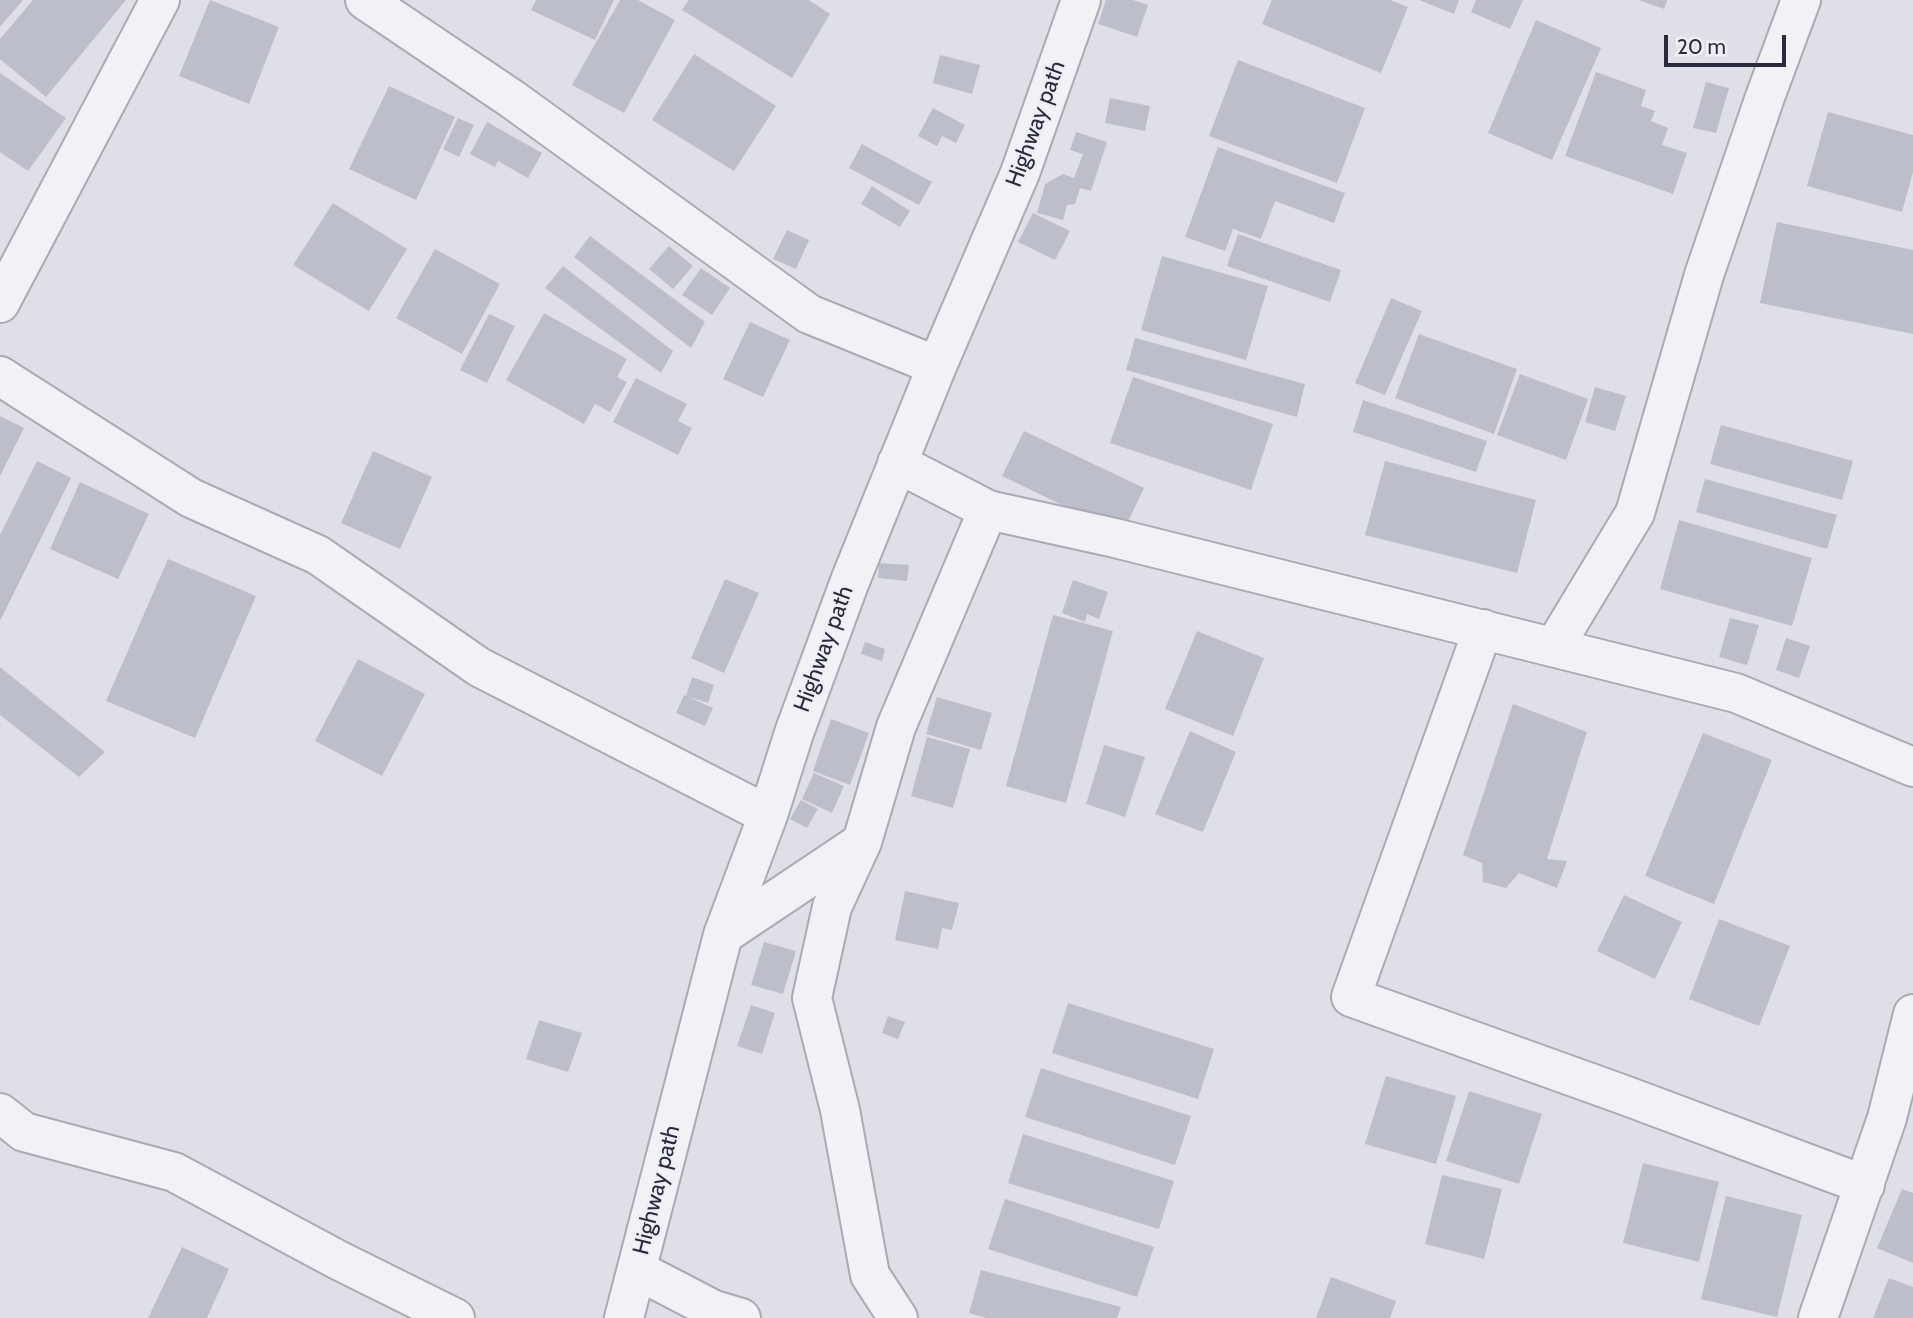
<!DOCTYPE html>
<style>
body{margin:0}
#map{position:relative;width:1913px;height:1318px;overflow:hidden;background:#dfe0e7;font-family:Cabin,sans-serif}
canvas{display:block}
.scale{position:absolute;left:1664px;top:35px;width:122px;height:32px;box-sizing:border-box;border:4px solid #292b3d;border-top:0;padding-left:9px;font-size:21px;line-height:24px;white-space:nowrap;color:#292b3d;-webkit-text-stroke:5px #eeeff5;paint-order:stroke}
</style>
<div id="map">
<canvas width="1913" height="1318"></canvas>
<div class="scale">20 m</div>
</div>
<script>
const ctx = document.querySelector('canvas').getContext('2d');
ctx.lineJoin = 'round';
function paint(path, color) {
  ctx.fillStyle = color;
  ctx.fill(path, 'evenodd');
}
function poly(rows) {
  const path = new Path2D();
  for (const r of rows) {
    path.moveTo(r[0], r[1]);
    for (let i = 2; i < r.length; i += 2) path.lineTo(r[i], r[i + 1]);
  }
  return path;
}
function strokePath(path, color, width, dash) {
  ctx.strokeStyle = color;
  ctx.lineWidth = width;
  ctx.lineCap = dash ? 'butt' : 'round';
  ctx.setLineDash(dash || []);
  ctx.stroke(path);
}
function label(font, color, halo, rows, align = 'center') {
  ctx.font = font + ' Cabin,sans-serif';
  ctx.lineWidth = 5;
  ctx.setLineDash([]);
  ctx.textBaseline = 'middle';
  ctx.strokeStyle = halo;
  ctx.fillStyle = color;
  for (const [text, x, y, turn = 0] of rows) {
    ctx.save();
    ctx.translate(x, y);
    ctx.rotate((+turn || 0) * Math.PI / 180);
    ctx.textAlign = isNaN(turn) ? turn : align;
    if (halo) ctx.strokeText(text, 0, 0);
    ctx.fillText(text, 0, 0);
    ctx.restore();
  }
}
const building = poly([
 [0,0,23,0,0,27],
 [33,0,126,0,46,97,0,59,0,39],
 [210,0,279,27,249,104,179,76],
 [536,0,614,0,595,40,531,10],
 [620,0,638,0,675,20,624,113,572,85],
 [689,0,809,0,830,14,792,78,682,10],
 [1106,0,1133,0,1148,5,1137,37,1098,24],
 [1272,0,1390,0,1408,7,1381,73,1262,24],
 [1419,0,1459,0,1454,14],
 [1476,0,1523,0,1510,29,1471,12],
 [1639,0,1667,0,1664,9],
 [1536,20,1601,48,1552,160,1488,133],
 [694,54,776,106,734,171,652,120],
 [940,55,980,65,972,94,933,83],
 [1238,60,1365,108,1337,183,1209,136],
 [1596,72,1646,90,1641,106,1655,111,1651,121,1668,128,1662,145,1687,153,1673,194,1565,156],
 [0,73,66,118,28,171,0,152],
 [1706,82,1729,88,1716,133,1693,128],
 [389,86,455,117,416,200,349,169],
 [1110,98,1150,106,1145,131,1105,123],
 [933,108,965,125,956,143,942,136,937,146,918,136],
 [1828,112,1913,135,1913,172,1902,212,1807,186],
 [458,118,474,125,459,157,443,149],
 [487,122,542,153,528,178,498,161,495,167,470,154],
 [1076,132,1107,142,1091,191,1080,188,1075,204,1067,205,1063,220,1037,213,1045,184,1063,174,1074,178,1083,154,1070,150],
 [862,144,932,182,919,205,849,168],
 [1218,147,1345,193,1334,223,1275,201,1261,239,1233,229,1225,251,1185,237],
 [872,186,910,211,900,227,861,204],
 [333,203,407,249,369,311,293,265],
 [1033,213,1070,231,1055,260,1018,242],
 [1777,222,1913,250,1913,334,1760,303],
 [787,230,809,240,796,269,773,259],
 [1238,234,1341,270,1330,302,1227,266],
 [590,236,705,322,691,348,574,257],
 [669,246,693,266,673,289,649,269],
 [435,249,500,284,462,354,396,318],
 [1162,256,1268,286,1246,360,1141,330],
 [563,266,673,351,661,373,545,288],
 [701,268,730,288,712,315,682,295],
 [1391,298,1422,311,1385,395,1355,383],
 [544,313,627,359,617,377,627,382,610,412,595,404,584,424,506,380],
 [489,314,515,326,487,383,460,370],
 [750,322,790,340,763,397,723,379],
 [1419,334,1517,369,1494,434,1395,398],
 [1135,338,1305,384,1297,417,1126,370],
 [1520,374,1588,399,1566,460,1497,435],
 [1133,377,1273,424,1251,490,1110,443],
 [636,378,687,404,678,421,692,428,678,455,613,422],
 [1595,387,1626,396,1615,431,1585,422],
 [1363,400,1487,441,1476,472,1353,432],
 [0,416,24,428,0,476],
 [1721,425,1853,461,1842,500,1710,464],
 [1024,431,1144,488,1122,534,1002,476],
 [373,451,432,477,400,549,341,523],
 [37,461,71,478,0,621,0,535],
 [1385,461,1536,500,1517,573,1365,535],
 [1705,479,1837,515,1827,549,1696,512],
 [80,482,149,514,118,579,50,549],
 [1679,520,1812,558,1792,626,1660,589],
 [168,559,256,596,195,738,106,701],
 [879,563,909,565,907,581,878,578],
 [725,579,759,593,724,673,691,658],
 [1073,580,1108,592,1099,619,1087,614,1085,622,1062,613],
 [1053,615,1113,631,1066,803,1006,786],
 [1730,618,1759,625,1747,665,1719,657],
 [1197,631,1264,658,1233,736,1165,709],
 [1786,638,1810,646,1799,678,1776,670],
 [865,642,885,649,882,661,861,654],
 [358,659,425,694,382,776,315,741],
 [0,667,105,752,79,777,0,715],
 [692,677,714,685,708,703,686,696],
 [684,695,713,708,705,726,676,713],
 [937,697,992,713,981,750,926,734],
 [1513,704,1587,732,1547,859,1567,861,1557,888,1519,873,1506,888,1483,882,1482,863,1463,855],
 [831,719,869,733,850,785,813,771],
 [1190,731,1236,752,1203,832,1155,814],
 [1703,733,1772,760,1714,904,1645,876],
 [927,737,970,749,953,808,911,796],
 [1104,745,1145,757,1125,817,1086,804],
 [814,773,844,786,832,813,802,799],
 [801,800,818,809,807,828,790,819],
 [905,891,959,903,952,930,942,928,938,949,895,940],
 [1624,895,1682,922,1655,979,1597,951],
 [1719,919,1790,946,1759,1026,1689,999],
 [764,942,796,951,783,994,751,985],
 [1068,1003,1214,1049,1198,1099,1052,1053],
 [751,1005,775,1013,762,1054,737,1046],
 [888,1016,905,1022,898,1039,882,1033],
 [539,1020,582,1033,568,1072,526,1059],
 [1041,1068,1191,1116,1175,1165,1025,1117],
 [1386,1076,1456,1096,1436,1164,1365,1144],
 [1469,1091,1542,1114,1519,1184,1446,1161],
 [1023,1134,1174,1181,1159,1229,1008,1183],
 [1643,1163,1719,1182,1699,1262,1623,1243],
 [1442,1175,1502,1189,1484,1259,1425,1244],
 [1902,1189,1913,1193,1913,1263,1877,1248],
 [1726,1196,1802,1215,1777,1317,1701,1299],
 [1005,1199,1154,1247,1137,1297,988,1249],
 [182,1247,229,1269,207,1318,148,1318],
 [981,1270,1121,1307,1117,1318,986,1318,969,1313],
 [1331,1277,1396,1301,1390,1318,1316,1318],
 [1889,1278,1913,1287,1913,1318,1873,1318]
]);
const minor = poly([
 [365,0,512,99,809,314,937,366],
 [0,303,160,0],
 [0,376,191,498,318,555,479,667,768,815],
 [897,463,988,510,1115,538,1736,693,1913,767],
 [1483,629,1351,997,1624,1095,1865,1185],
 [1554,647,1635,513,1704,275,1765,97,1801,0],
 [862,842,832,907,812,998,840,1110,870,1275,898,1318],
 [723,935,862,842,896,727,988,510],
 [0,1113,24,1132,174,1172,338,1260,455,1318],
 [637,1270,714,1310,741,1318],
 [624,1318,723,935,768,815,794,733,850,581,937,366,1020,173,1081,0],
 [1818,1318,1887,1118,1913,1014]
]);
const streetNames = [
 ["Highway path",1036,124,-70],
 ["Highway path",824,649,-70],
 ["Highway path",657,1190,-76]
];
paint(building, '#bcbec9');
strokePath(minor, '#a8aab4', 42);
strokePath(minor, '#f1f1f6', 38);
label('23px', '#292b3d', '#eeeff5', streetNames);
</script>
